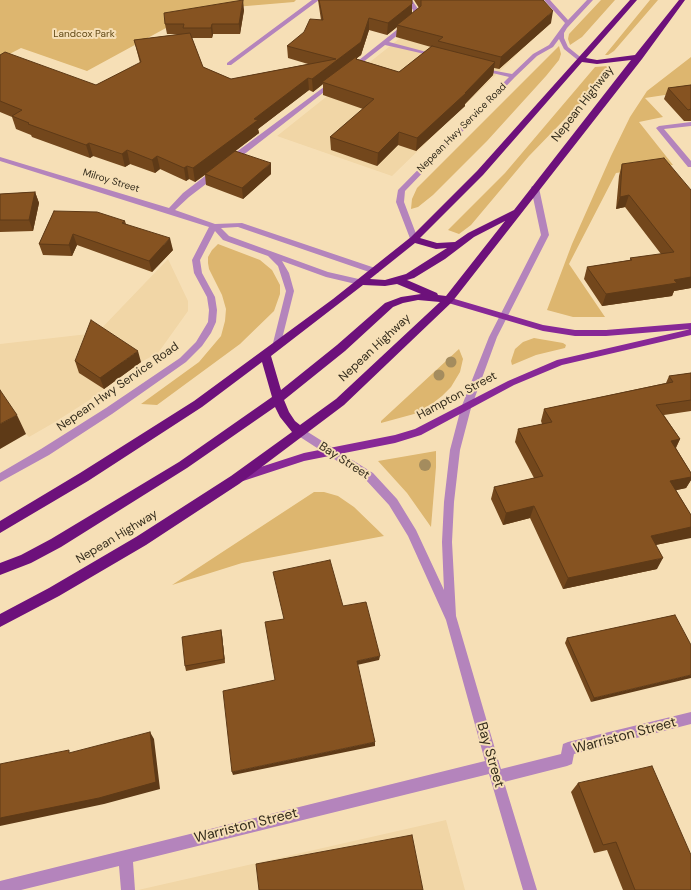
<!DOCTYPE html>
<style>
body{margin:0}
canvas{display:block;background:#f6dfb6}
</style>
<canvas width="691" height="890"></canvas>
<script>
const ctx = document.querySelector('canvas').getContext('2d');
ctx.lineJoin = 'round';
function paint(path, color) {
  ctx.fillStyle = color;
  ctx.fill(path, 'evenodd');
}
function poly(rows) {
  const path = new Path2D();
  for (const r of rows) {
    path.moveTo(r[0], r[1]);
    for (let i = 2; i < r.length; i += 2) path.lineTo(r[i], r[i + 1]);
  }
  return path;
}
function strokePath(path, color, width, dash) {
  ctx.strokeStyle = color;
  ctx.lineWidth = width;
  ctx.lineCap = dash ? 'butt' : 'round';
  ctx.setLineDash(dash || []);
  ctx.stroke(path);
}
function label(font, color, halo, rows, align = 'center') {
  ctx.font = font + ' "DM Sans",sans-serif';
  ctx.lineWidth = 4;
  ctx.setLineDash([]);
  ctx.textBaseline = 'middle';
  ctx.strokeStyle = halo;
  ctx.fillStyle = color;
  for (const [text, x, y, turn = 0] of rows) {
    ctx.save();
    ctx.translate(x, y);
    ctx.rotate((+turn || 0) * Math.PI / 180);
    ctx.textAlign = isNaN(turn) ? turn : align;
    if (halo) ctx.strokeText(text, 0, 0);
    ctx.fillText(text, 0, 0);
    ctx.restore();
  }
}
const built = poly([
 [413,0,531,0,536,36,392,176,277,136,434,11,416,4],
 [168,259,188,301,188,311,158,353,141,362,88,401,55,422,29,437,26,434,0,449,0,344,97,333],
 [446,820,465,890,138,890]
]);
const green = poly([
 [0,0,296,0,294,2,199,10,87,71,21,48,0,59],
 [601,0,615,0,582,37,570,45,568,39,569,34],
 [650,0,658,0,614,51,608,55,605,55],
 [559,46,561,54,559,60,546,76,487,141,433,195,418,207,411,209,412,199,417,188],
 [691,57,691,91,645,98,663,117,639,122,673,165,616,173,569,264,605,317,573,317,547,310,572,244,611,156,630,117,647,91],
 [608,66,610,67,593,90,529,156,471,225,459,234,448,230,505,173,595,67],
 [218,244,260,260,272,270,280,285,280,294,274,311,240,344,157,405,141,404,199,362,221,336,225,321,226,309,222,295,209,269,208,263,208,257,212,250],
 [534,338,563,343,566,345,565,348,536,355,512,365,511,361,515,349,523,342],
 [459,349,463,359,460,372,451,387,442,396,433,403,414,414,381,423,381,421],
 [436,451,436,467,431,527,407,493,378,461],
 [314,492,324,492,338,496,354,507,384,536,242,563,172,585]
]);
const minor = poly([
 [312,0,319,0,231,65,227,65,227,63,312,0],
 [406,0,412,0,418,9,419,18,389,42,438,55,438,57,385,45,353,70,349,70,349,68,413,17,413,10,406,0],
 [544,0,550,0,568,20,587,0,593,0,567,28,564,33,564,38,568,47,584,60,579,61,564,49,559,39,553,47,537,56,515,77,405,191,404,202,418,239,414,241,411,241,396,202,398,190,509,77,480,70,480,68,512,74,533,54,549,45,565,23,544,0],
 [332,81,337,82,233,163,227,163,227,159,332,81],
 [691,122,691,126,664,129,691,161,691,167,688,167,656,128,659,126,691,122],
 [0,157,169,208,183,193,213,170,219,170,219,174,189,197,175,210,215,224,242,223,378,269,379,271,378,273,372,273,238,227,221,228,229,236,328,272,363,280,364,282,360,285,326,277,282,261,289,273,294,291,280,347,276,350,272,347,286,291,278,266,268,256,223,240,215,231,200,260,202,273,215,297,217,310,216,322,211,333,202,346,186,362,112,414,49,455,0,482,0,473,41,449,106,408,180,358,196,342,208,322,209,310,207,297,194,273,192,260,209,227,0,161,0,157],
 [532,186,535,186,539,188,549,235,497,337,471,408,460,450,454,502,452,542,456,616,500,766,501,769,561,754,563,744,568,742,691,712,691,724,574,754,572,764,567,766,504,782,537,890,523,890,489,774,133,862,135,890,121,890,119,866,21,890,0,890,0,881,485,761,446,620,408,536,389,505,365,479,297,435,295,432,297,429,300,428,303,429,373,473,397,499,416,530,444,590,442,542,444,502,450,450,461,408,489,337,541,235,531,188,532,186]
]);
const major = poly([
 [448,297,543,325,575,330,606,330,691,323,691,335,562,365,514,385,421,435,395,443,304,461,240,482,236,481,235,478,236,475,304,453,395,435,415,429,508,381,557,360,691,329,606,336,575,336,543,331,445,302,444,300,448,297]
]);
const highway = poly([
 [630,0,637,0,586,58,597,60,635,55,679,0,685,0,642,59,452,302,344,405,239,484,146,545,59,596,0,627,0,614,49,588,136,537,231,476,292,432,280,417,275,407,187,468,61,547,31,563,0,575,0,563,21,555,51,539,179,462,272,397,262,362,202,407,88,481,0,533,0,521,80,473,194,401,333,299,411,237,477,171,630,0],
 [631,60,514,210,468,233,455,242,437,243,420,238,483,175,582,62,597,64,631,60],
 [505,221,446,296,438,295,437,293,407,280,414,278,445,259,474,237,505,221],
 [415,243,436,249,447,248,406,274,385,280,370,279,415,243],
 [397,284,421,294,401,297,385,303,337,345,281,390,271,356,363,285,385,286,397,284],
 [418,300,440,302,336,399,300,425,295,421,289,412,284,400,345,351,393,307,403,303,418,300]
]);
const trees = [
 [451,362,5.5],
 [439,375,5.5],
 [425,465,6]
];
const wall = poly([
 [318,0,412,0,412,14,419,8,414,0,543,0,551,23,499,69,494,68,493,75,465,104,465,106,416,151,398,145,377,166,331,150,330,137,363,109,323,95,323,84,313,92,309,90,258,129,259,133,235,151,271,174,243,199,206,185,205,175,195,182,189,179,186,181,160,169,155,173,130,164,125,167,93,156,90,158,32,137,31,135,16,129,12,117,0,112,0,55,96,85,140,63,134,40,180,34,167,34,165,24,244,10,240,34,213,34,212,38,192,38,203,67,231,79,308,64,288,58,287,46,321,20],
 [397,27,396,37,431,47,399,72,357,59,357,58,361,55,369,30,387,35],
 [691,85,691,121,684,121,664,99,668,88],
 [622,164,691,190,691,288,674,291,672,296,602,306,584,279,587,267,630,260,630,258,661,254,625,207,616,209,619,176],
 [35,192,39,203,33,231,0,232,0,194],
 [54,211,125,221,126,224,173,250,152,272,77,245,72,256,43,255,39,244],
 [75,361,141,362,104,389,79,373],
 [691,373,691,411,664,415,680,439,676,448,691,473,691,480,686,488,676,490,691,515,691,537,656,545,657,569,563,589,530,518,503,525,491,499,494,487,534,478,515,442,518,429,542,424,541,421,544,409,666,383,669,376],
 [675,615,591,702,565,643,567,638],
 [221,630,222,635,225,663,186,671,185,666],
 [578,783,691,890,623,890,607,850,594,853,571,792]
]);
const shadedWall = poly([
 [243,0,244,10,240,34,239,24],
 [412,4,412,16,397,25,397,27,387,35,388,23],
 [553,11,551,23,499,69,501,57],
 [369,18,369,30,361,55,357,58,357,69,322,82,323,84,313,92,312,79,361,42],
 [212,24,213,34,212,38,211,28],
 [495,62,493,75,465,104,465,106,416,151,417,138,465,93],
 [308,78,309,90,258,129,259,133,195,182,193,168,254,119],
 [399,132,398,145,377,166,378,153],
 [89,143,93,156,90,158,86,145],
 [127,150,130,164,125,167,122,154],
 [157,156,160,169,155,173,152,160],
 [271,163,271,174,243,199,242,188],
 [187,166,189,179,186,181,184,168],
 [35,192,39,203,33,231,29,220],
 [629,195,625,207,616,209,620,197],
 [73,234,77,245,72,256,69,245],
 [170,238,173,250,152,272,149,261],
 [691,277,691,288,674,291,672,296,602,306,606,294],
 [138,351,141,362,104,389,100,378],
 [17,415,26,434,0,449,0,424],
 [680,439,674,451,671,441],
 [691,477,691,480,686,488,664,493,670,481],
 [534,506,530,518,503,525,506,513],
 [691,527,691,538,645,547,651,536],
 [663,558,657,569,563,589,568,578],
 [221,630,222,635,225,663,224,659],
 [380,656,379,660,357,665,357,661],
 [691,675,691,678,591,702,594,698],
 [150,732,154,739,160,789,104,804,0,826,0,818],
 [375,742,375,746,233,775,232,772]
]);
const building = poly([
 [243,0,239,24,212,24,211,28,183,28,184,24,165,24,164,13,243,0],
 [319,0,412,0,412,4,388,23,369,18,361,42,312,79,308,78,254,119,258,120,193,168,187,166,184,168,157,156,152,160,127,150,122,154,89,143,86,145,28,124,29,123,12,116,22,110,0,101,0,55,5,52,96,85,141,62,134,40,190,33,203,67,231,79,336,59,287,46,304,32,310,19,323,20,319,0],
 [421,0,543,0,553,11,501,57,438,41,443,37,397,25,421,6,421,0],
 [432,46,495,62,465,93,466,93,417,138,399,132,378,153,330,137,374,99,322,82,357,56,356,59,399,72,432,46],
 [691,85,691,109,688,110,668,88,691,85],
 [235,151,271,163,242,188,205,174,235,151],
 [664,158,691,190,691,277,674,280,677,283,606,294,587,267,632,260,630,258,674,252,629,195,620,197,622,164,664,158],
 [35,192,29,220,0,220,0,194,35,192],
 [54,211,97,212,125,221,122,223,170,238,149,261,73,234,69,245,39,244,54,211],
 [91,320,138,351,100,378,75,361,91,320],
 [691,373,691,400,656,405,680,439,671,441,691,473,691,477,670,481,691,515,691,527,651,536,663,558,568,578,534,506,506,513,494,487,543,476,518,429,552,422,544,409,673,382,669,376,691,373],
 [0,390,17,415,0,424,0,390],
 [330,560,343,606,366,602,380,656,357,661,375,742,232,772,223,691,275,680,265,622,284,619,273,572,330,560],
 [675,615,691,645,691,675,594,698,567,638,675,615],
 [221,630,224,659,185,666,182,637,221,630],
 [150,732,156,782,99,798,0,818,0,764,69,750,69,753,150,732],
 [652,766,691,855,691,890,635,890,616,842,603,845,578,783,652,766],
 [412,835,423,890,259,890,256,864,412,835]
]);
const farParknames = [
 ["Landcox Park",84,34]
];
const farStreetnames = [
 ["Nepean Hwy Service Road",462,128,-45],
 ["Milroy Street",111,181,17]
];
const streetNames = [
 ["Nepean Highway",583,104,-52],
 ["Nepean Highway",375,348,-43],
 ["Nepean Hwy Service Road",118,387,-35],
 ["Hampton Street",457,396,-28],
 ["Bay Street",344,461,33],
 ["Nepean Highway",117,537,-31]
];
const nearStreetnames = [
 ["Warriston Street",625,736,-15],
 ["Bay Street",490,755,74],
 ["Warriston Street",246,826,-14]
];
paint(built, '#f1d6a6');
paint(green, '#ddb66f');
paint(minor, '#b484bc');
paint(major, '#872896');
paint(highway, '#6d117b');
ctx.fillStyle = '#a48c5e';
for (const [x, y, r] of trees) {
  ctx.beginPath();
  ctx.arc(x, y, r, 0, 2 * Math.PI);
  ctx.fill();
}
paint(wall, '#73471c');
paint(shadedWall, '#5e3a17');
paint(building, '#865321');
strokePath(building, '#5e3a17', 1);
label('10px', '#614916', '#f6dfb6', farParknames);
label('10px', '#342c1c', '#f6dfb6', farStreetnames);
label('12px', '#342c1c', '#f6dfb6', streetNames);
label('14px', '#342c1c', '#f6dfb6', nearStreetnames);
</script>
